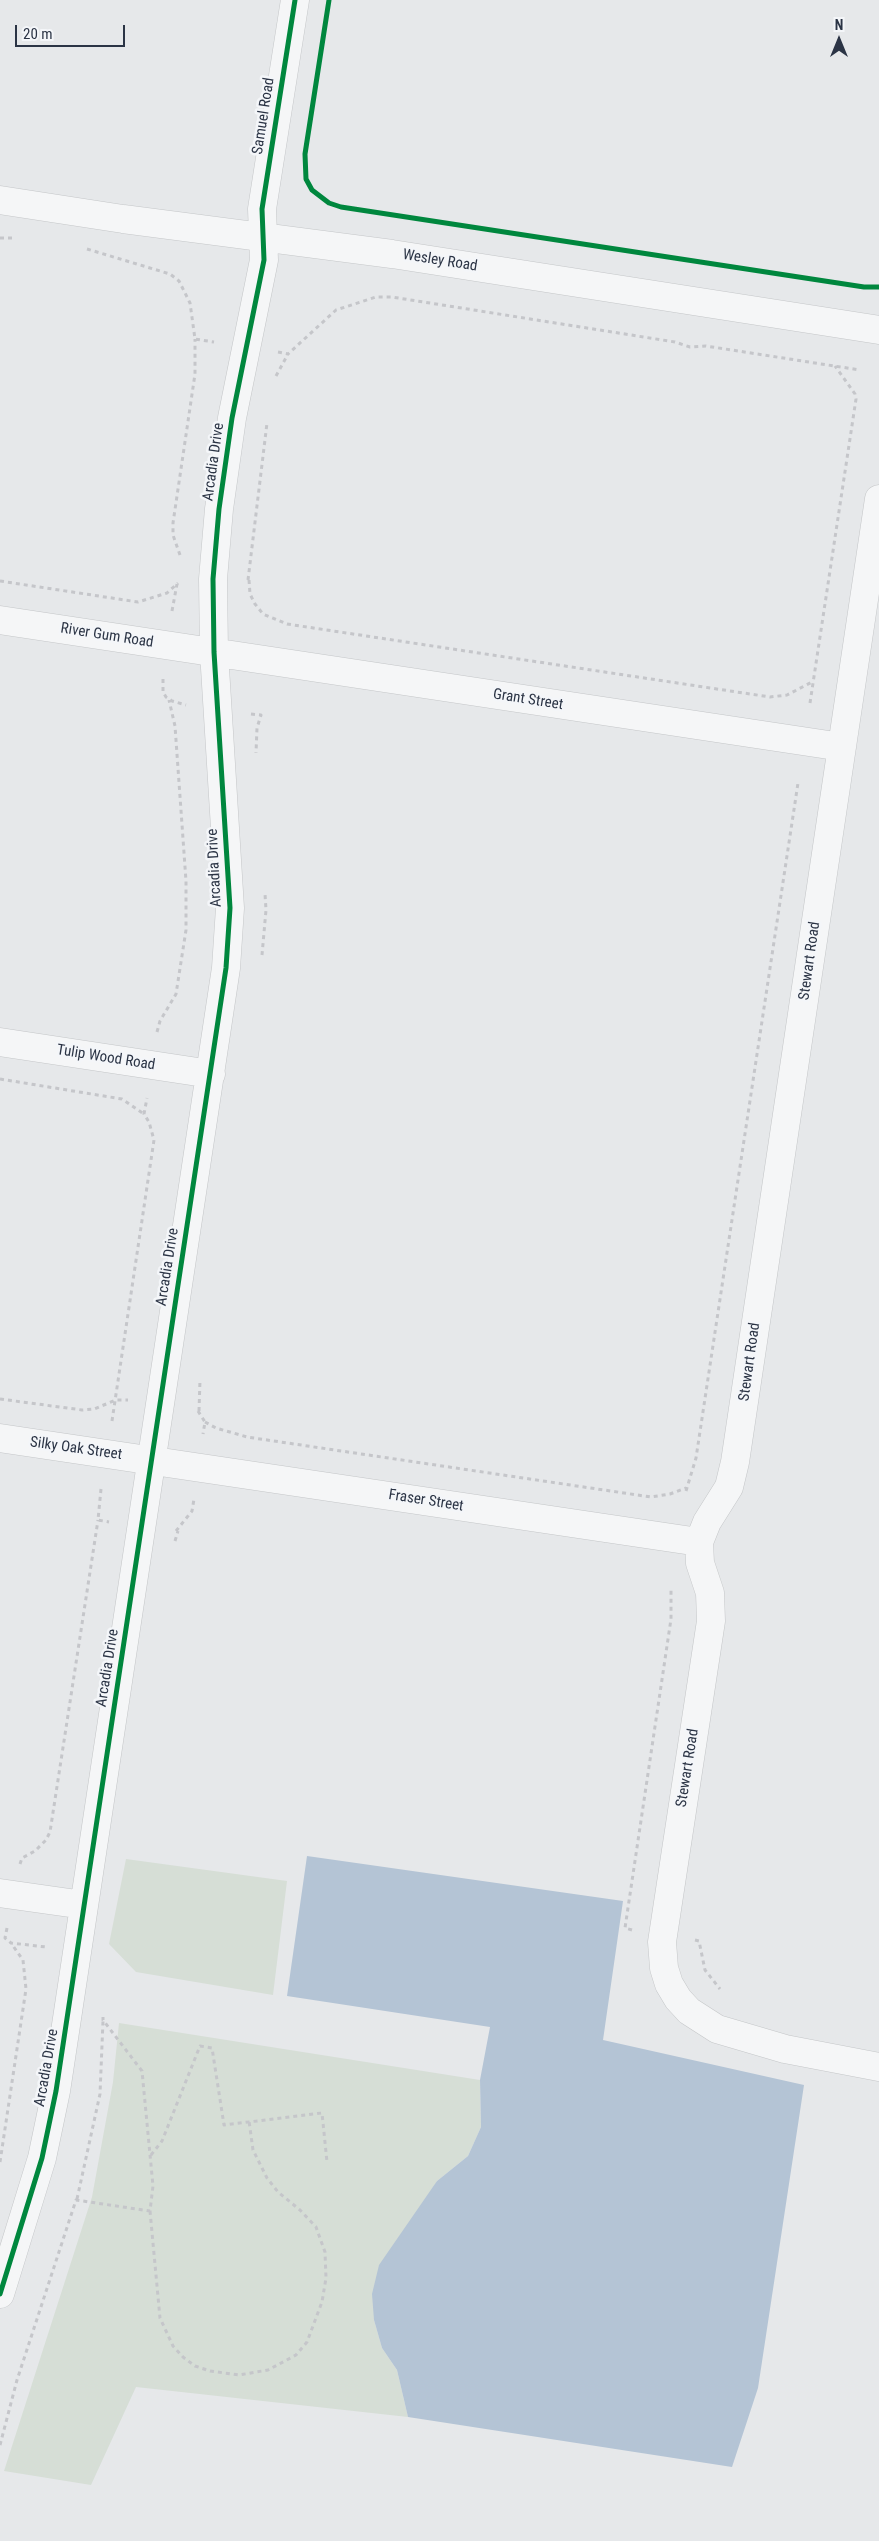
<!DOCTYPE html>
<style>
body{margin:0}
#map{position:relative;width:879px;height:2541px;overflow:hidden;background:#e6e8ea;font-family:"Roboto Condensed",sans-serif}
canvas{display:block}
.north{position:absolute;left:814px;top:15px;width:50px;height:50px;-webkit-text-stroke:4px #f4f6f9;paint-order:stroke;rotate:0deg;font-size:14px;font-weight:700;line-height:20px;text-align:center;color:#2b3445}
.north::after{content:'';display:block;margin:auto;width:18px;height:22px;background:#2b3445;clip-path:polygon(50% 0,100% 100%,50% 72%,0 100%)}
.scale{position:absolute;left:15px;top:25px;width:110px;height:22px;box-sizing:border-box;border:2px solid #2b3445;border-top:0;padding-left:6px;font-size:15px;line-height:18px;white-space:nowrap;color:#2b3445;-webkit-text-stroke:4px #f4f6f9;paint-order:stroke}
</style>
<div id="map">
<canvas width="879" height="2541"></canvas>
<div class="north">N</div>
<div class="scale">20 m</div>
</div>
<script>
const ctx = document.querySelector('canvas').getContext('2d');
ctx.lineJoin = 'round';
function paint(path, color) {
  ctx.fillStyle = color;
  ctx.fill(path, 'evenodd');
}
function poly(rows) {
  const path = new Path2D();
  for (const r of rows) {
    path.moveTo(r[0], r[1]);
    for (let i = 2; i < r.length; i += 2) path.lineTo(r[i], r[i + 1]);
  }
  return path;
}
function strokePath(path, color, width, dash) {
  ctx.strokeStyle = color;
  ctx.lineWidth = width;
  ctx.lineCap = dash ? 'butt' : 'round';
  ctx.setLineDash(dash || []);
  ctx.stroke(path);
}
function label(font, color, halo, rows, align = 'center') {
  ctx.font = font + ' "Roboto Condensed",sans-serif';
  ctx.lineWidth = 5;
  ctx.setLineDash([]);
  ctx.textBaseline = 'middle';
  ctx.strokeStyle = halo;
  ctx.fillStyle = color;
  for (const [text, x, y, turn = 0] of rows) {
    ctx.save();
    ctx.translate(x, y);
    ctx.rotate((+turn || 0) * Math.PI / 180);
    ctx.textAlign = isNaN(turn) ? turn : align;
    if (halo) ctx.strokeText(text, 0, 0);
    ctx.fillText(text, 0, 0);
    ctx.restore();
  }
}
const green = poly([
 [126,1859,287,1881,273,1995,136,1972,109,1944],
 [119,2023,480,2080,481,2127,468,2156,437,2181,374,2320,382,2348,397,2370,408,2417,136,2387,91,2485,4,2471,92,2197,113,2082]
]);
const water = poly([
 [307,1856,623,1901,603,2040,804,2085,758,2388,732,2467,408,2417,397,2370,382,2348,374,2320,372,2294,379,2265,437,2181,468,2156,481,2127,480,2080,490,2027,287,1996]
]);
const path = poly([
 [0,238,12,238],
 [87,249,170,274,179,281,190,303,195,339,214,342],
 [278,352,288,354,336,310,376,297,392,297,675,342,690,347,706,346,860,370],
 [276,376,288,354],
 [180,555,173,535,173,523,195,374,195,339],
 [248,580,267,423],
 [249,580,250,594,255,604,263,614,287,624,770,697,787,695,814,681],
 [0,581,138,602,167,593,178,583],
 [172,611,177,584],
 [163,679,163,692,166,697,172,701,186,705],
 [810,703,856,399,855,394,835,366],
 [251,714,261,715,257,728,256,753],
 [262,955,266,910,265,894],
 [157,1032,160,1021,176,994,186,930,186,881,175,726,169,700],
 [0,1079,122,1099,144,1114],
 [0,1399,82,1410,94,1409,116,1400,128,1400],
 [198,1411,205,1422,203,1434],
 [199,1411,200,1380],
 [112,1421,154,1140,149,1122,144,1114,147,1098],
 [205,1422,216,1428,247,1437,651,1497,670,1494,686,1488],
 [101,1489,98,1520,109,1522],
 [686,1491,696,1458,798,783],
 [176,1531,192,1511,194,1499],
 [175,1541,178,1531],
 [20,1864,22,1858,35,1851,46,1840,50,1832,98,1520],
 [7,1928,5,1938,11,1943,46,1947],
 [632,1930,625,1928,671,1619,671,1588],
 [695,1940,699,1941,705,1970,720,1989],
 [151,2155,162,2141,200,2046,212,2048,224,2125,322,2113,327,2162],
 [0,2162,26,1989,23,1960,11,1943],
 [77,2199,100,2094,103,2021],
 [150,2211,160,2318,173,2346,183,2357,195,2366,210,2371,239,2375,268,2370,296,2355,307,2342,322,2302,326,2278,325,2252,316,2227,300,2210,278,2192,267,2178,253,2150,249,2121],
 [0,2445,17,2380,76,2200,150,2211,153,2186,142,2071,103,2020,103,2017]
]);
const street = poly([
 [0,200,123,219,392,254,879,330],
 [879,499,735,1462,729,1487,707,1522,699,1542,700,1563,710,1593,711,1621,662,1942,664,1968,669,1984,678,1999,689,2011,717,2029,785,2049,879,2067],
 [0,620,842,747],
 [0,1042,211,1074],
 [0,1438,699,1542],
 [0,1893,84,1905],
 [0,2294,42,2158,56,2091,226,968,230,908,214,652,213,579,219,509,232,418,264,260,262,209,295,0]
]);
const cycleway = poly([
 [329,0,305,154,306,179,312,190,329,203,341,207,864,287,879,287],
 [0,2294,42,2158,56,2091,226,968,230,908,214,652,213,579,219,509,232,418,264,260,262,209,295,0]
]);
const streetNames = [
 ["Samuel Road",264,116,-81],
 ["Wesley Road",440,261,9],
 ["Arcadia Drive",214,462,-82],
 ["River Gum Road",107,636,9],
 ["Grant Street",528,700,9],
 ["Arcadia Drive",215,868,-93],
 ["Stewart Road",810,961,-82],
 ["Tulip Wood Road",106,1058,9],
 ["Arcadia Drive",168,1267,-81],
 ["Stewart Road",750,1362,-82],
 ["Silky Oak Street",76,1449,8],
 ["Fraser Street",426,1501,9],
 ["Arcadia Drive",108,1668,-81],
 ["Stewart Road",688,1768,-81],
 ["Arcadia Drive",47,2068,-80]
];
paint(green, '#d6ded6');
paint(water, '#b4c4d5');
strokePath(street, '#c4c6c8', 29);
strokePath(path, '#c5c6ca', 3, [4, 4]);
strokePath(street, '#f5f6f7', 28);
strokePath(cycleway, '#00873e', 5);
label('15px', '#2b3445', '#f4f6f9', streetNames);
</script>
